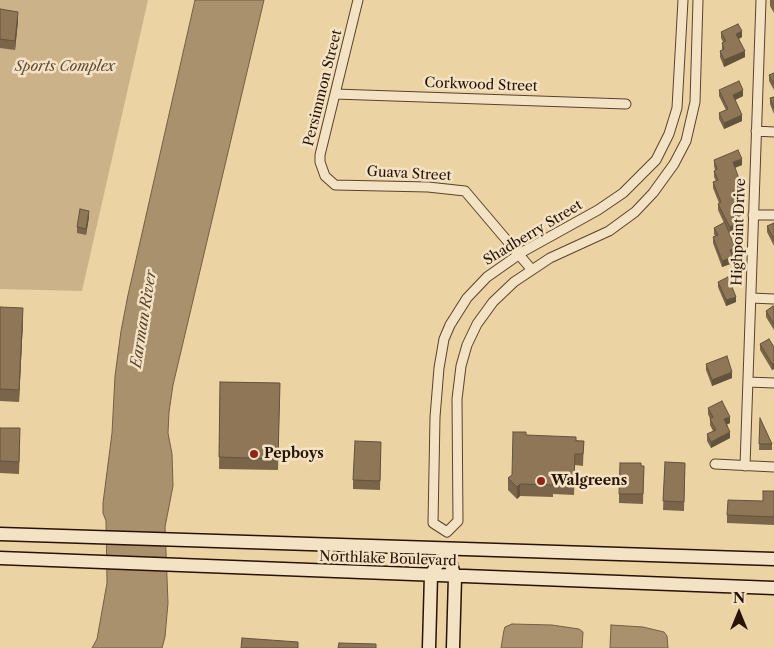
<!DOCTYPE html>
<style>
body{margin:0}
#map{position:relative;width:774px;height:648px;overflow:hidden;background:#ecd3a4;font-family:"Libre Caslon Text",serif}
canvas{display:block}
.north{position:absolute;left:714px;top:588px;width:50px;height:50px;-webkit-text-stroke:4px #f3e2c4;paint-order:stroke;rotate:0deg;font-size:14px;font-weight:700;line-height:20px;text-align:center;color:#281204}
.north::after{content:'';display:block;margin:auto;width:18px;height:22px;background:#281204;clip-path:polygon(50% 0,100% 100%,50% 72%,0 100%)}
</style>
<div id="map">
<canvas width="774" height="648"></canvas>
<div class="north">N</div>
</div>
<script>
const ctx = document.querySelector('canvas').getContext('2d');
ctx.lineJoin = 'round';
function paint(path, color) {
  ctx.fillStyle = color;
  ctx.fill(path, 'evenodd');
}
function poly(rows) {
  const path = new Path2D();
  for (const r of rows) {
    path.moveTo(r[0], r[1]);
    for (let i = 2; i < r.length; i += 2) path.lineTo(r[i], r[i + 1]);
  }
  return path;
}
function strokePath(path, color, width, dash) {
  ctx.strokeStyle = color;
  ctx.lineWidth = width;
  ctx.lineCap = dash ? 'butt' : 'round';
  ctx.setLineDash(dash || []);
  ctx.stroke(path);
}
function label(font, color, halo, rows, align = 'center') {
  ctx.font = font + ' "Libre Caslon Text",serif';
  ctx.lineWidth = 5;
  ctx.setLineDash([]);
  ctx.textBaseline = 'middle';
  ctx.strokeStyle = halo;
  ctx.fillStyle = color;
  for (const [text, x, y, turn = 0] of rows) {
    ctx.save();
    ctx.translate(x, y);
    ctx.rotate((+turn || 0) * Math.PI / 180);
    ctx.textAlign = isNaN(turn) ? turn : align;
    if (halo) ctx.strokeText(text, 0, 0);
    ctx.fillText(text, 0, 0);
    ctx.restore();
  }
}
const green = poly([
 [0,0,148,0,82,291,0,289]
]);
const water = poly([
 [195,0,264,0,173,385,169,412,168,433,172,454,173,486,165,527,168,603,165,637,162,648,92,648,97,639,107,583,106,521,103,513,103,503,112,433,115,376,121,331,128,295,195,0],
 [512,624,552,625,579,629,583,632,582,648,501,648,504,630,505,627,512,624],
 [611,625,643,627,664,632,667,636,668,648,610,648,611,625]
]);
const street = poly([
 [358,0,320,155,320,162,325,176,335,185,428,187,465,191,532,270],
 [683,0,677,108,669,134,656,160,623,193,598,210,524,251,487,277,467,298,450,325,444,339,439,368,435,417,433,523,447,532,458,521,457,399,461,366,467,345,477,324,493,302,514,282,550,258,609,231,635,212,653,193,674,164,686,141,695,102,698,0],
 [335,94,626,104],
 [756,131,774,132],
 [753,215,774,215],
 [751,298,774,299],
 [748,382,774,383],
 [715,464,774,467],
 [745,466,761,0]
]);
const secondary = poly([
 [0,534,774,559],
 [446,549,455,577,453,648],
 [0,558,774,588],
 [429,648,431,575,446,549]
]);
const wall = poly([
 [770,0,774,0,774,13,770,6],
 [0,9,18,21,15,50,0,48],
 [721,32,742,37,739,39,745,57,724,67,720,57,720,51,722,50,722,43,723,42,721,38],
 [774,73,774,90,769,81,769,75],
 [719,90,743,96,735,100,742,121,724,129,719,119,719,113,726,110,719,96],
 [774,97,774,114,770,104,770,98],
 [714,160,742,165,735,168,742,193,735,196,742,215,734,219,736,230,730,233,727,228,735,254,733,255,733,263,722,267,713,243,713,237,715,236,714,234,714,228,724,223,718,210,718,204,719,203,713,188,713,182,716,181,714,177,714,171,715,170,714,166],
 [89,217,86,235,77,233,77,227],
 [774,223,774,246,767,232,767,226],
 [718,282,736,302,726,306,718,287],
 [0,307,23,320,19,402,0,401],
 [774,307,774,330,766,317,766,311],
 [760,344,774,347,774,369,772,370,760,350],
 [706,364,732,378,712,386,706,370],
 [220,382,280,383,278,470,219,469],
 [708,408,730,423,727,424,730,438,711,448,707,441,707,434,713,431,710,425,710,419,708,414],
 [760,418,772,444,772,450,759,450],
 [0,428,20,440,19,474,0,473],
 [526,435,584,441,583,466,575,465,574,495,553,494,553,497,520,496,517,499,508,490,508,478,512,475],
 [381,451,380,490,353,489,353,480],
 [665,462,685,463,684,511,663,510],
 [644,466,643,504,619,503,619,494],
 [774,491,774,525,727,523,727,515,763,501]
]);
const shadedWall = poly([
 [18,12,18,21,15,50,15,41],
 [742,31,742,37,736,40,736,34],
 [745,51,745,57,724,67,724,60],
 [743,90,743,96,733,101,733,95],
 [742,115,742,121,724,129,724,123],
 [742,159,742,165,733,168,733,162],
 [742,187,742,193,733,197,733,191],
 [742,209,742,215,732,220,732,214],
 [89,211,89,217,86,235,86,229],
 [736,224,736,230,730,233,730,227],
 [735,248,735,254,730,256,730,250],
 [733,257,733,263,722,267,722,261],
 [736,297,736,302,726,306,726,300],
 [23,308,23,320,19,402,19,390],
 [774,363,774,369,772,370,772,364],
 [732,372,732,378,712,386,712,380],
 [730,417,730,423,724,426,724,419],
 [730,432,730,438,711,448,711,442],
 [520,484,520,496,517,499,517,487]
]);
const building = poly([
 [0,9,18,12,15,41,0,39,0,9],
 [738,24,742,31,736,34,745,51,724,60,720,51,724,49,722,43,726,41,721,32,738,24],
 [774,73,774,84,769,75,774,73],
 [739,81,743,90,733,95,742,115,724,123,719,113,728,109,719,90,739,81],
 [774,97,774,108,770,98,774,97],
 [738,150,742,159,733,162,742,187,733,191,742,209,732,214,736,224,730,227,718,204,721,202,713,182,718,180,714,171,717,169,714,160,738,150],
 [80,209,89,211,86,229,77,227,80,209],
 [725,222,735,248,730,250,733,257,722,261,713,237,718,235,714,228,725,222],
 [774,223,774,239,767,226,774,223],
 [728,277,736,297,726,300,718,282,728,277],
 [773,306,774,307,774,324,766,311,773,306],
 [0,307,23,308,19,390,0,389,0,307],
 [769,339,774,347,774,363,772,364,760,344,769,339],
 [727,356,732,372,712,380,706,364,727,356],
 [220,382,280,383,278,459,219,457,220,382],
 [722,401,730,417,724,419,730,432,711,442,707,434,716,430,710,419,713,417,708,408,722,401],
 [760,418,772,444,759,444,760,418],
 [0,428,20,428,19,462,0,461,0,428],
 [513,432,526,432,526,435,576,437,576,441,584,441,583,454,575,454,574,483,553,482,553,485,520,484,517,487,508,478,512,475,513,432],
 [355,441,381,442,380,481,353,480,355,441],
 [665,462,685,463,684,502,663,501,665,462],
 [620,463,641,463,641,466,644,466,643,494,619,494,620,463],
 [763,491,774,491,774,517,727,515,728,500,763,501,763,491],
 [242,638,298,642,298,648,241,648,242,638],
 [339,643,376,644,376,648,338,648,339,643]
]);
const markers = [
 [254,454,5,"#8f2418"],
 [541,481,5,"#8f2418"]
];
const parkNames = [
 ["Sports Complex",65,67]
];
const streetNames = [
 ["Corkwood Street",481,85,2],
 ["Persimmon Street",323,88,-76],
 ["Guava Street",409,174,3],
 ["Highpoint Drive",739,232,-88],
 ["Shadberry Street",533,233,-31],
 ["Northlake Boulevard",388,559,2]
];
const poiNames = [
 ["Pepboys",264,454],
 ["Walgreens",551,481]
];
const waterNames = [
 ["Earman River",144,319,-81]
];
paint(green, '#cbb289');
paint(water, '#a9916e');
strokePath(water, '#755e44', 1);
strokePath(street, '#59422c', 11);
strokePath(secondary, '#281204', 15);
strokePath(street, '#f3e2c4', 9);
strokePath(secondary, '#f3e2c4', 12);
paint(wall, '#7a654b');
paint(shadedWall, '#63533d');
paint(building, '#8e7657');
strokePath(building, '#63533d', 1);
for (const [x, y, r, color] of markers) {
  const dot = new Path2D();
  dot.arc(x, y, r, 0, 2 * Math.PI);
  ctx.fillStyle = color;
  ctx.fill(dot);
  strokePath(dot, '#f3e2c4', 2);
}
label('italic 14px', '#614a33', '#f3e2c4', parkNames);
label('14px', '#281204', '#f3e2c4', streetNames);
label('bold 14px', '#281204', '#f3e2c4', poiNames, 'left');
label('italic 15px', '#5c452e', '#f3e2c4', waterNames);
</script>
